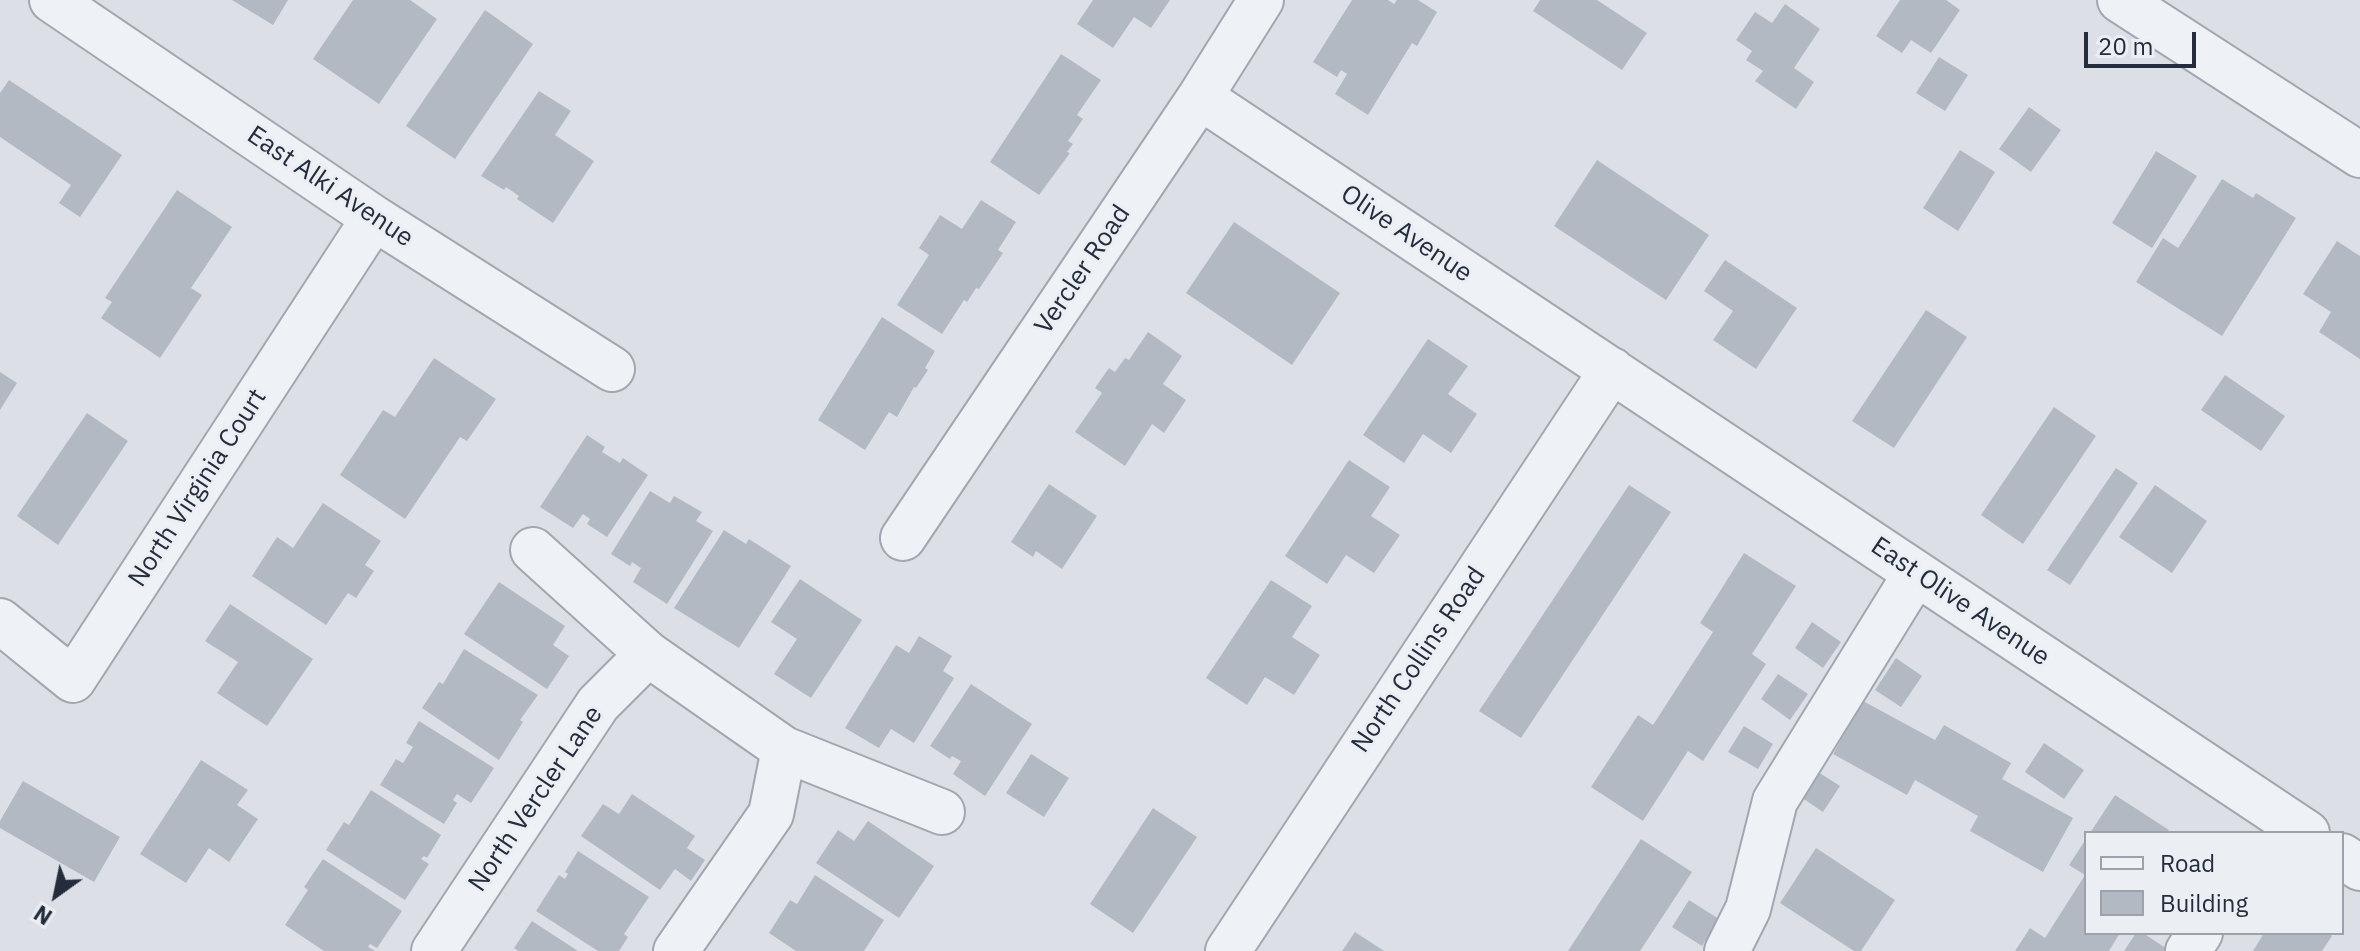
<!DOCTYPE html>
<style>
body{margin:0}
#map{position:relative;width:2360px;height:951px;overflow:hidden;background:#dce0e6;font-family:"IBM Plex Sans",sans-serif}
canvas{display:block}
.legend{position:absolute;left:2084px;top:831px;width:260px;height:104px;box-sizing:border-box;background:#ebeff4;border:2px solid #9ca1ab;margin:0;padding:10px 14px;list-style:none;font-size:24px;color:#252d3d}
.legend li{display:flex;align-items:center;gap:16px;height:40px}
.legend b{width:40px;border:2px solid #9ca1ab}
.north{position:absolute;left:16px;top:855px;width:80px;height:80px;-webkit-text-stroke:6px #ebeff4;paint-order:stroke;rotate:213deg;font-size:22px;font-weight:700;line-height:32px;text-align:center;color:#252d3d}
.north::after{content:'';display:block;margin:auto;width:28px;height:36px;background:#252d3d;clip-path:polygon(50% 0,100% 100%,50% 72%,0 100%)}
.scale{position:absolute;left:2084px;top:32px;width:112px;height:36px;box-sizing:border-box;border:4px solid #252d3d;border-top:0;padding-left:10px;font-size:24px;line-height:28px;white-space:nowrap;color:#252d3d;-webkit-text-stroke:6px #ebeff4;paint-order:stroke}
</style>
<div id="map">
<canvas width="2360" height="951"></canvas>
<ul class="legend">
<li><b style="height:10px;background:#eef1f5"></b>Road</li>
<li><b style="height:22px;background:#b3b9c3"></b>Building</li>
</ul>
<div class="north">N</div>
<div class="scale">20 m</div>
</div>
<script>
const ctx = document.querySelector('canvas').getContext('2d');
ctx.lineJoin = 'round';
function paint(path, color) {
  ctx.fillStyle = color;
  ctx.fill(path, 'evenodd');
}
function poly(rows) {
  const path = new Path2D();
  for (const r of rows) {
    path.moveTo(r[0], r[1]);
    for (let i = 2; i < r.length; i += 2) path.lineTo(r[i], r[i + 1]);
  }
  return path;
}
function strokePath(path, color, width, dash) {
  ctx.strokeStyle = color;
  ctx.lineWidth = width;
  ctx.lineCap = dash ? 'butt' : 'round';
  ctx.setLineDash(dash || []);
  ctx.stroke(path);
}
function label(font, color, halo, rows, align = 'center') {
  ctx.font = font + ' "IBM Plex Sans",sans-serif';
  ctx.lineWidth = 6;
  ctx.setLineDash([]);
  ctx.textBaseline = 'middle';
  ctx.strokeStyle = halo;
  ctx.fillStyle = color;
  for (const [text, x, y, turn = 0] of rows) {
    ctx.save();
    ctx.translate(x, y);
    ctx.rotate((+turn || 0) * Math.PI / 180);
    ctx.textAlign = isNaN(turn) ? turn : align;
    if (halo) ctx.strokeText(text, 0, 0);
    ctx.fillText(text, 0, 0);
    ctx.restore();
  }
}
const building = poly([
 [232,0,288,0,273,25],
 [353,0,410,0,437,19,379,104,313,59],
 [1093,0,1170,0,1151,28,1134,17,1113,48,1077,24],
 [1352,0,1388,0,1394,4,1397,0,1418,0,1437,12,1417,46,1412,43,1368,115,1335,94,1347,74,1341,70,1337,77,1313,62],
 [1540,0,1597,0,1647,33,1622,70,1533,11],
 [1900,0,1946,0,1960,10,1931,53,1911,40,1902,53,1876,36],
 [1785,4,1820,29,1794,68,1814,82,1796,109,1755,81,1763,71,1746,60,1752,51,1736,40,1755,12,1772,23],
 [485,10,533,44,455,159,406,126],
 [1061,54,1101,80,1077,115,1083,119,1068,141,1073,144,1067,152,1070,153,1039,195,990,162],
 [1939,57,1968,75,1945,111,1916,93],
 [9,80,122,155,80,217,59,203,71,185,0,137,0,93],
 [539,91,571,111,555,135,594,161,553,223,517,199,519,196,506,187,504,190,481,176],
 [2029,107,2061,130,2031,172,1999,149],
 [1960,150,1995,172,1958,231,1923,208],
 [2156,151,2197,176,2152,248,2112,223],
 [1597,160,1709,235,1666,300,1554,226],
 [2222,179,2253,198,2256,193,2296,218,2222,336,2136,282,2163,238,2178,248],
 [177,190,232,227,191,288,202,295,160,358,101,318,112,302,105,298],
 [981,200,1016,222,998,250,1003,253,979,289,976,288,967,302,964,300,942,334,897,305,929,255,919,248,940,215,962,229],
 [1234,222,1340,293,1292,365,1186,293],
 [2337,241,2360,256,2360,359,2319,332,2331,312,2303,294],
 [1725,260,1797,308,1756,369,1713,340,1733,311,1704,291],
 [1926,310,1967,337,1894,448,1852,421],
 [882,317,935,351,925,368,928,370,916,388,914,387,897,417,889,412,865,450,818,420],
 [1148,332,1182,356,1163,384,1186,400,1164,433,1152,424,1125,466,1075,432,1102,393,1095,388,1109,368,1115,372,1125,358,1129,360],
 [1428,339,1468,366,1448,394,1477,414,1451,453,1423,434,1404,463,1363,435],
 [434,358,496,399,467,441,460,437,405,519,340,475,383,410,395,417],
 [0,372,17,383,0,410],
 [2225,375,2285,416,2261,451,2201,410],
 [2054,407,2096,436,2023,544,1981,515],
 [87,413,128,441,58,545,17,516],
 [587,435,605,447,602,452,620,463,623,458,648,475,607,537,587,524,590,519,583,514,573,528,540,507],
 [1349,460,1390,487,1371,516,1400,535,1374,573,1346,555,1327,584,1285,556],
 [2116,468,2138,483,2070,585,2047,570],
 [1049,484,1097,516,1062,569,1036,551,1033,557,1011,542],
 [1629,485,1671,512,1521,738,1479,711],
 [2155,485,2207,521,2172,573,2119,537],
 [650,491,670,503,674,496,702,512,696,521,713,531,667,604,633,582,641,568,632,562,630,566,611,554],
 [323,503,381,541,365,565,374,571,356,598,348,593,326,625,252,576,277,537,293,548],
 [724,530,746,544,749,539,791,566,739,648,674,608],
 [1744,553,1796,586,1752,654,1766,664,1703,761,1688,751,1643,821,1591,787,1638,715,1653,725,1713,632,1700,623],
 [800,579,862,620,811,698,774,674,797,639,771,622],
 [1271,580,1312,606,1292,637,1320,655,1294,695,1265,677,1247,705,1206,678],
 [499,582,565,626,553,645,569,656,547,689,464,634],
 [230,604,313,659,267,726,217,693,238,662,205,641],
 [1812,622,1841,642,1823,668,1795,648],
 [919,636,952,656,943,671,954,678,914,743,891,729,879,748,845,728,896,645,909,653],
 [464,649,538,695,520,720,523,722,499,760,422,708,439,682,443,684],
 [1896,658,1922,676,1901,707,1875,690],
 [1778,674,1808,694,1790,720,1761,699],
 [971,684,1032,724,985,796,953,774,961,761,952,756,950,759,930,746],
 [1863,701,1935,740,1944,725,2011,763,2002,779,2073,818,2043,872,1970,831,1978,816,1915,780,1907,795,1833,754],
 [419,721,494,768,471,803,457,794,453,800,457,803,444,824,380,785,396,759,403,763,413,747,406,743],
 [1744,726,1773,744,1758,769,1728,752],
 [2044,743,2084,770,2064,799,2025,772],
 [1031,754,1069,778,1044,817,1006,793],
 [201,760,248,790,237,805,258,819,229,862,209,848,186,883,140,854],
 [1812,768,1840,786,1823,812,1795,793],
 [23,781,120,837,94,882,0,828,0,821],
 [371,790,441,835,427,858,424,856,421,859,429,864,405,900,326,850,344,822,349,825],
 [632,794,695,836,687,848,705,860,691,881,675,869,660,890,581,836,603,804,619,814],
 [2115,795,2169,830,2167,833,2090,833],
 [1153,808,1197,837,1133,933,1090,904],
 [868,821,934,866,899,918,816,863,838,830,854,841],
 [1641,839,1692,872,1640,951,1568,951],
 [2086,839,2086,933,2120,933,2109,951,2015,951,2030,928,2045,938,2085,875,2069,865],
 [1816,848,1895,900,1861,951,1854,951,1780,903],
 [578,851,649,897,624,934,628,937,619,951,598,951,536,911,559,875,565,879,568,874,565,872],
 [323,859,402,911,377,948,370,944,368,947,375,951,324,951,285,925,308,890,304,887],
 [815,875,884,920,864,951,796,951,769,933,790,900,797,904],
 [1689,900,1719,919,1702,946,1672,927],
 [532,921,578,951,518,951,514,948],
 [1355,932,1384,951,1342,951],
 [2136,933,2143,933,2170,951,2124,951],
 [2264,933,2328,933,2332,936,2322,951,2253,951]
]);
const minor = poly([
 [52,0,374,218,612,369],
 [2120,0,2360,155],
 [1200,97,2307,833],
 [903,538,1200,97,1261,0],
 [533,550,648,654,784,749,942,812],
 [0,621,73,680,374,218],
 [2342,856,2360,868],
 [434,951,598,704,648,654],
 [676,951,771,814,784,749],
 [1228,951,1612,370],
 [1727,951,1748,909,1775,801,1916,573],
 [2188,951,2200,933]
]);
const streetNames = [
 ["East Alki Avenue",330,187,34],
 ["Olive Avenue",1406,234,34],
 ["Vercler Road",1083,270,-56],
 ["North Virginia Court",198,488,-57],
 ["East Olive Avenue",1960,602,34],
 ["North Collins Road",1419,660,-56],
 ["North Vercler Lane",536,799,-56]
];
paint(building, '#b3b9c3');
strokePath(minor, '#a1a7b0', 48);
strokePath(minor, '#eef1f5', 44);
label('26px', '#252d3d', '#ebeff4', streetNames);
</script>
